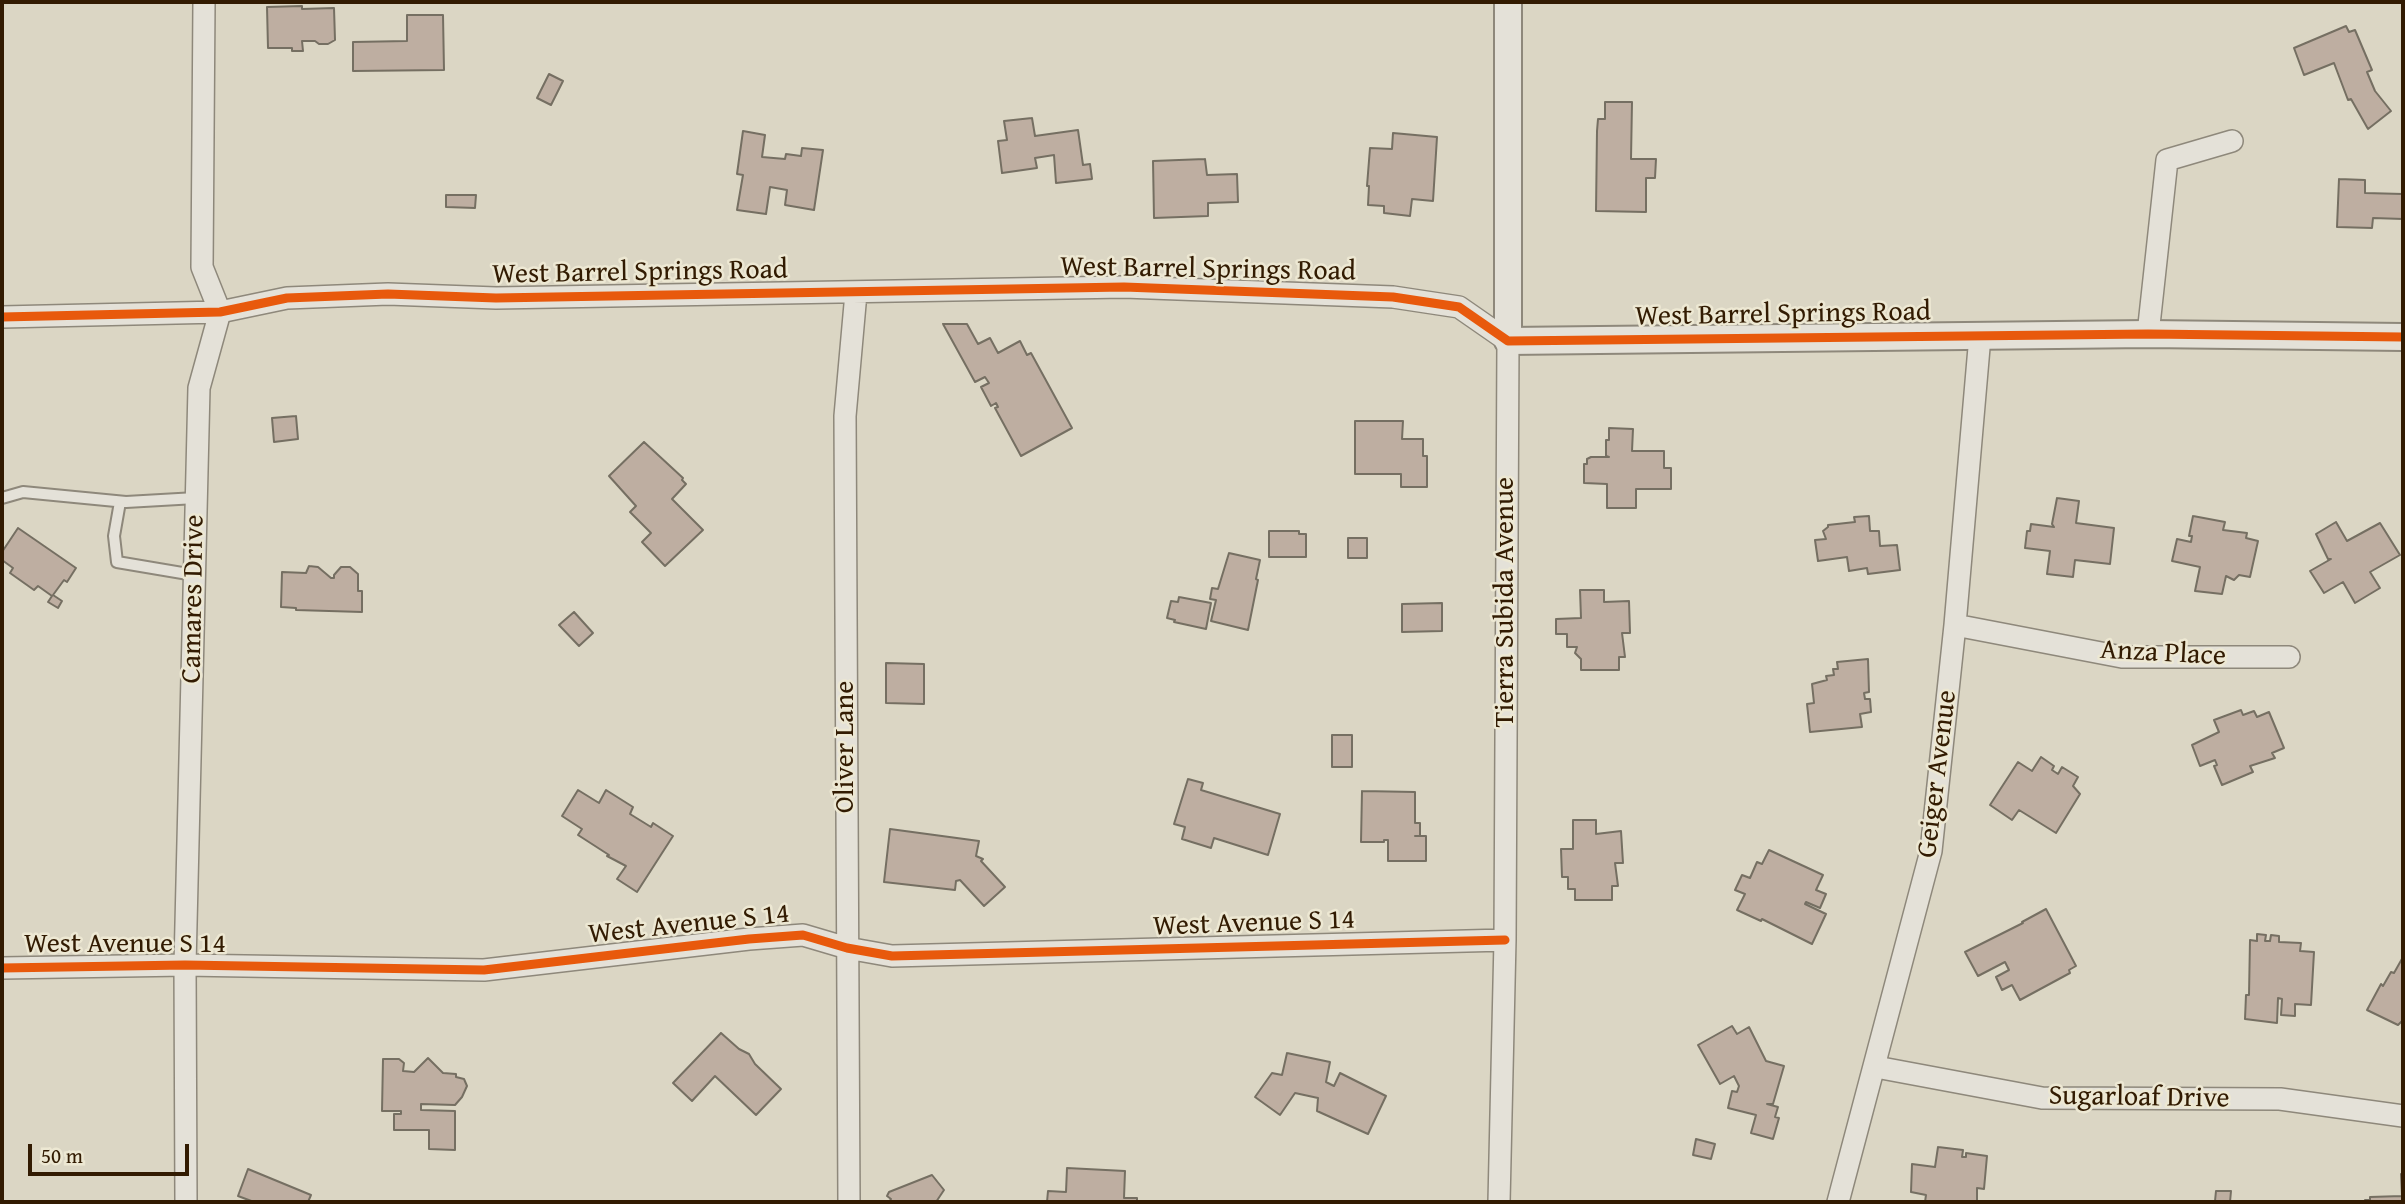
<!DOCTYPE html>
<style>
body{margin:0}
#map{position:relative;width:2405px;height:1204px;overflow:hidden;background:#dbd6c4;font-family:"Gentium Book Plus",serif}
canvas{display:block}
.frame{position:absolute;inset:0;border:4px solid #321b02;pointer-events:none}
.scale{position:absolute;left:28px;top:1144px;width:161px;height:32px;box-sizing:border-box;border:4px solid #321b02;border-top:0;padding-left:9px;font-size:21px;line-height:24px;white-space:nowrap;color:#321b02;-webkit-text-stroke:5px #ede8d3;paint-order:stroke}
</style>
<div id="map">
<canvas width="2405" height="1204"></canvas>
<div class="frame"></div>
<div class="scale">50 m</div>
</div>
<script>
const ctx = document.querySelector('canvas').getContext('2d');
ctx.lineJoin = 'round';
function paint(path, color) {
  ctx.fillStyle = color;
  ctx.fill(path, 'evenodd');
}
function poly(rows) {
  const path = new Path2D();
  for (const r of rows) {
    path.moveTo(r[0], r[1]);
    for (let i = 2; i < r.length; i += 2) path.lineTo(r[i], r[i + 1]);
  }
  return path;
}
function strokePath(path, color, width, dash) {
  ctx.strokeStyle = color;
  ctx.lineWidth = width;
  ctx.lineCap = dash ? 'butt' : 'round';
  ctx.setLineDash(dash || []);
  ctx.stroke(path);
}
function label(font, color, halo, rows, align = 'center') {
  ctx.font = font + ' "Gentium Book Plus",serif';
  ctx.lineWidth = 5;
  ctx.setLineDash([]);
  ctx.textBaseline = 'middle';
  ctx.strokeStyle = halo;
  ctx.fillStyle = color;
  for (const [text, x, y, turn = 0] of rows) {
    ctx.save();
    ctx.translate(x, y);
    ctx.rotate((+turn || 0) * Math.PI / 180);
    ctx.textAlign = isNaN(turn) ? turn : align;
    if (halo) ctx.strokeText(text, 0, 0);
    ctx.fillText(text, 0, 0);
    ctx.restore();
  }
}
const building = poly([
 [302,6,302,9,334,8,335,40,328,44,319,44,315,41,302,41,303,51,292,51,292,48,268,48,267,7,302,6],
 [407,15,443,15,444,70,353,71,353,42,407,41,407,15],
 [2346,26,2349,32,2355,30,2372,70,2367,72,2375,91,2391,111,2368,129,2351,99,2348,100,2334,63,2304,75,2294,48,2346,26],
 [549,74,563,81,551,105,537,98,549,74],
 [1605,102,1632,102,1631,159,1656,159,1655,178,1646,178,1646,212,1596,211,1597,131,1598,119,1605,119,1605,102],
 [1032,118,1035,136,1078,130,1083,165,1090,164,1092,179,1056,183,1054,155,1035,158,1037,168,1002,173,998,141,1007,140,1004,121,1032,118],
 [743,131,765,135,762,157,785,159,786,154,801,156,802,148,823,150,814,210,785,205,787,190,770,187,766,214,737,210,743,175,737,174,743,131],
 [1393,133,1437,137,1433,201,1412,199,1410,216,1384,213,1384,206,1368,205,1369,186,1367,186,1370,148,1392,149,1393,133],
 [1205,159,1207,175,1237,174,1238,202,1208,203,1208,216,1154,218,1153,161,1205,159],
 [2339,179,2365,180,2365,193,2403,194,2403,219,2373,218,2372,228,2337,227,2339,179],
 [446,195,476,195,475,208,446,207,446,195],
 [943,324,967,324,978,344,990,338,998,353,1020,341,1027,355,1031,353,1072,428,1021,456,995,408,998,407,996,403,991,406,981,387,989,383,985,377,975,382,943,324],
 [296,416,298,439,274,442,272,418,296,416],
 [1355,421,1403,421,1402,439,1423,439,1423,456,1427,456,1427,487,1401,487,1401,474,1355,474,1355,421],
 [1609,428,1633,429,1632,451,1664,451,1664,468,1671,468,1671,489,1636,489,1636,508,1607,508,1607,484,1584,483,1584,464,1587,464,1587,459,1591,457,1609,457,1606,456,1606,440,1609,440,1609,428],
 [644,442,683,478,682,480,686,484,672,499,703,530,665,566,642,542,651,533,630,512,636,506,609,476,644,442],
 [2057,498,2079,501,2076,523,2114,528,2110,564,2075,560,2073,577,2047,574,2050,551,2025,548,2027,531,2030,531,2031,524,2054,527,2052,524,2057,498],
 [1869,516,1870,531,1879,531,1880,546,1897,545,1900,570,1868,574,1867,568,1849,571,1847,557,1818,561,1815,540,1826,539,1823,531,1828,527,1828,525,1855,522,1854,517,1869,516],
 [2193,516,2225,522,2223,530,2247,533,2246,538,2258,541,2250,577,2239,575,2234,580,2226,576,2222,594,2195,591,2200,567,2172,561,2177,539,2191,542,2192,536,2189,536,2193,516],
 [2336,522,2347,541,2380,523,2400,555,2370,572,2380,588,2355,603,2343,582,2324,593,2310,571,2331,559,2328,559,2316,534,2336,522],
 [18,528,76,568,67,582,64,580,53,595,62,601,58,608,48,602,52,596,38,586,34,590,10,573,13,568,2,560,2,552,18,528],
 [1269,531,1299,531,1299,534,1306,534,1306,557,1269,557,1269,531],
 [1348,538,1367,538,1367,558,1348,558,1348,538],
 [1229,553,1260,560,1256,579,1258,580,1248,630,1211,621,1216,600,1210,599,1212,588,1218,589,1229,553],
 [309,566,318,567,331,578,334,578,334,575,341,567,350,567,358,574,358,591,362,591,362,612,296,610,296,608,281,607,282,572,306,573,309,566],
 [1580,590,1604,590,1604,602,1629,601,1630,633,1622,633,1625,657,1619,657,1619,670,1581,670,1581,659,1575,653,1577,647,1567,647,1567,634,1556,634,1556,619,1581,618,1580,590],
 [1179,597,1211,603,1206,629,1174,622,1175,620,1167,618,1171,601,1178,602,1179,597],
 [1442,603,1442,631,1402,632,1402,604,1442,603],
 [574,612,593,633,579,646,559,625,574,612],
 [1868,659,1869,692,1864,693,1865,699,1870,699,1871,712,1860,714,1862,727,1810,732,1807,704,1814,703,1812,684,1827,680,1826,676,1834,675,1833,669,1838,669,1837,662,1868,659],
 [886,663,924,664,924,704,886,703,886,663],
 [2241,710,2243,715,2254,711,2257,717,2269,712,2284,748,2272,753,2275,758,2250,766,2253,772,2222,785,2214,766,2217,765,2215,760,2200,766,2192,745,2219,732,2214,720,2241,710],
 [1332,735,1352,735,1352,767,1332,767,1332,735],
 [2041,757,2054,766,2052,770,2058,774,2062,767,2078,777,2073,786,2080,794,2056,833,2019,810,2012,820,1990,805,2018,762,2032,771,2041,757],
 [1188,779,1203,783,1201,790,1280,814,1268,855,1214,838,1211,848,1182,839,1185,827,1174,824,1188,779],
 [578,790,599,803,606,790,633,807,630,814,651,827,653,823,673,836,637,892,617,879,626,866,607,856,609,855,578,835,582,829,562,816,578,790],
 [1362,791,1415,792,1415,823,1420,823,1420,836,1415,836,1426,836,1426,861,1388,861,1388,840,1384,840,1384,842,1361,842,1362,791],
 [1573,820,1596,820,1596,834,1621,831,1623,863,1615,863,1618,886,1612,886,1612,900,1575,900,1575,889,1568,889,1568,877,1562,877,1561,849,1573,849,1573,820],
 [890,829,979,841,976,856,983,859,981,861,1005,887,984,906,960,880,956,881,955,890,884,882,890,829],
 [1769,850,1823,875,1816,890,1826,894,1820,908,1806,902,1805,904,1826,914,1812,944,1762,919,1761,921,1737,910,1745,894,1735,890,1742,875,1750,878,1757,862,1762,864,1769,850],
 [2046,909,2076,966,2069,970,2070,973,2020,1000,2012,985,2002,990,1996,977,2009,970,2005,962,1978,976,1965,952,2023,923,2022,922,2046,909],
 [2257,934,2266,935,2265,941,2270,941,2271,935,2279,936,2279,942,2301,943,2300,951,2314,952,2311,1005,2295,1004,2295,1016,2281,1015,2282,999,2278,998,2277,1023,2245,1019,2246,995,2249,995,2250,940,2257,941,2257,934],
 [2403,957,2403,1020,2398,1025,2367,1010,2381,984,2383,986,2391,972,2394,973,2403,957],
 [1732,1026,1737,1034,1749,1027,1766,1061,1784,1066,1773,1104,1767,1104,1778,1107,1775,1117,1779,1118,1773,1139,1751,1133,1756,1115,1728,1108,1732,1091,1737,1092,1739,1086,1734,1076,1720,1084,1698,1045,1732,1026],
 [721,1033,739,1049,749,1054,755,1064,781,1089,756,1115,715,1076,692,1101,673,1083,721,1033],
 [1287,1053,1330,1062,1326,1082,1334,1086,1340,1073,1386,1096,1368,1134,1317,1111,1318,1098,1295,1093,1280,1115,1255,1097,1272,1073,1282,1075,1287,1053],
 [428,1058,443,1073,456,1074,456,1077,464,1079,467,1086,462,1097,455,1105,421,1104,421,1110,455,1111,455,1150,429,1149,429,1130,394,1130,394,1114,401,1114,401,1111,382,1111,383,1059,399,1059,404,1063,403,1071,414,1072,428,1058],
 [1696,1139,1715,1144,1711,1159,1693,1155,1696,1139],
 [1938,1147,1963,1150,1962,1157,1966,1157,1966,1153,1987,1156,1984,1189,1977,1188,1977,1202,1925,1202,1926,1195,1911,1192,1912,1164,1935,1167,1938,1147],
 [1067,1168,1125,1171,1124,1198,1137,1198,1137,1202,1047,1202,1048,1191,1066,1192,1067,1168],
 [248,1169,311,1195,308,1202,254,1202,238,1196,248,1169],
 [2401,1174,2403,1174,2403,1202,2365,1202,2365,1200,2370,1200,2370,1197,2402,1196,2401,1174],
 [932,1175,944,1190,936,1202,889,1202,891,1199,887,1196,889,1192,932,1175],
 [2216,1191,2231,1191,2230,1202,2202,1202,2215,1201,2216,1191]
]);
const service = poly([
 [2,498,23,492,126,502,196,498],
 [120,502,114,536,117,562,194,575]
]);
const minor = poly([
 [2,317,220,312,287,298,388,294,496,298,1124,287,1393,297,1459,307,1508,341,1505,940,1499,1202],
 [2148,334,2167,160,2232,141],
 [1955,625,2122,657,2289,657],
 [2,968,185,965,484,970,749,939,803,935,847,948,892,956,1505,940],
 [1876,1067,2042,1098,2280,1099,2403,1116],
 [186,1202,185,965,199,388,220,312,202,267,204,2],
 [849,1202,845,416,856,293],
 [1838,1202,1931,851,1955,625,1980,336]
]);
const tertiary = poly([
 [1508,2,1508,341,2148,334,2403,337]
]);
const cycleway = poly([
 [2,317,220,312,287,298,388,294,496,298,1124,287,1393,297,1459,307,1508,341,2148,334,2403,337],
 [2,968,185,965,484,970,749,939,803,935,847,948,892,956,1505,940]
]);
const streetNames = [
 ["West Barrel Springs Road",1208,270,1],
 ["West Barrel Springs Road",640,273,-1],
 ["West Barrel Springs Road",1783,315,-1],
 ["Camares Drive",194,599,-89],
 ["Tierra Subida Avenue",1506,602,-90],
 ["Anza Place",2163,654,3],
 ["Oliver Lane",846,747,-90],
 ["Geiger Avenue",1938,774,-83],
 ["West Avenue S 14",1254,924,-2],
 ["West Avenue S 14",689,925,-6],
 ["West Avenue S 14",125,945],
 ["Sugarloaf Drive",2139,1098,1]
];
paint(building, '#beaea1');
strokePath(building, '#756f62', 2);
strokePath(service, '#8e887b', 14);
strokePath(minor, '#8e887b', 24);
strokePath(tertiary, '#8e887b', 30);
strokePath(service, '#e4e1d8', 10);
strokePath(minor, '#e4e1d8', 21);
strokePath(tertiary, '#e4e1d8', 26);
strokePath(cycleway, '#e8590c', 9);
label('28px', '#321b02', '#ede8d3', streetNames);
</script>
